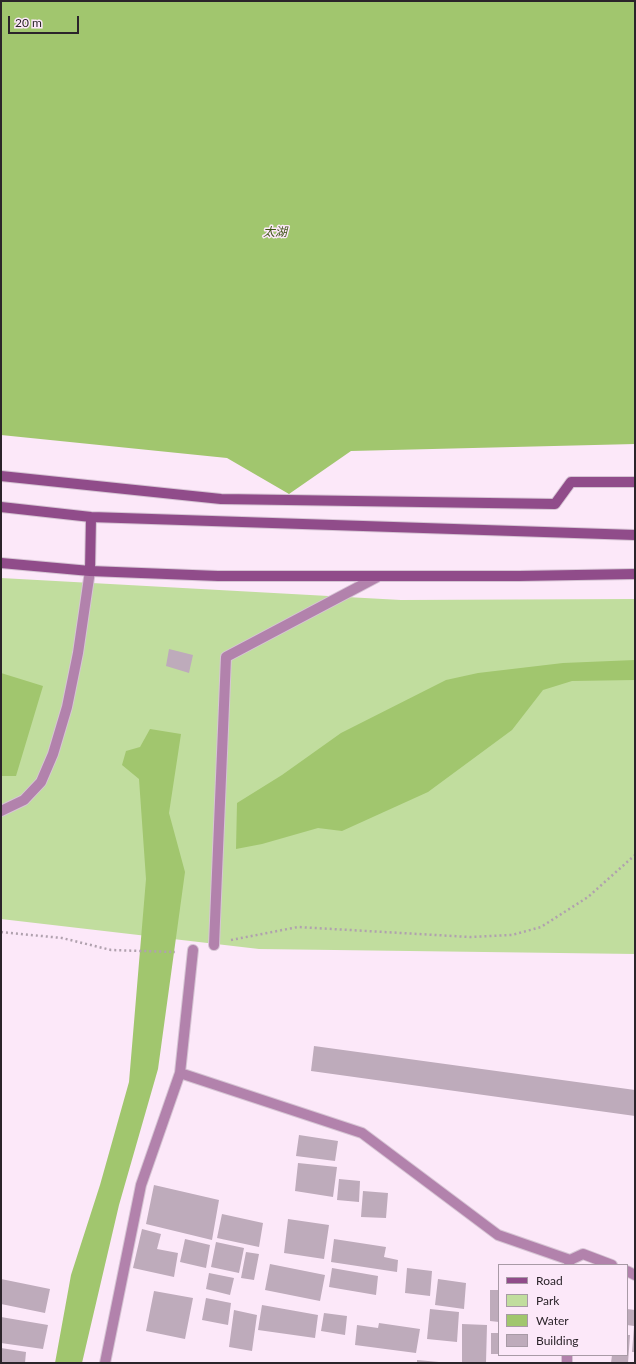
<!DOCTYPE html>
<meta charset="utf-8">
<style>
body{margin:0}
#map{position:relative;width:636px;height:1364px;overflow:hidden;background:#fce8f9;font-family:Lato,sans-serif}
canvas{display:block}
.frame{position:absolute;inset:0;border:2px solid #2b242a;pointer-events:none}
.legend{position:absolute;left:498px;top:1264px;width:130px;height:92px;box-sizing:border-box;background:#fce8f9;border:1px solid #a89aa6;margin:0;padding:5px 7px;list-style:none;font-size:12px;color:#2b242a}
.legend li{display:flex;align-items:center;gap:8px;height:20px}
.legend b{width:20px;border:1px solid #a89aa6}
.scale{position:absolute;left:8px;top:16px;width:71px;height:18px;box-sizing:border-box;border:2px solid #2b242a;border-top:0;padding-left:5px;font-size:12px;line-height:14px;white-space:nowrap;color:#2b242a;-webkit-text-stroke:3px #fce8f9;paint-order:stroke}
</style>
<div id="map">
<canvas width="636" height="1364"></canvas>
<div class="frame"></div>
<ul class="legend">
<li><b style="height:5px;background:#904c8a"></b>Road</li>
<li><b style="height:11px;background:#c1dd9e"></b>Park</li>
<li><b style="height:11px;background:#a1c66e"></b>Water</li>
<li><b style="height:11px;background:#beabbb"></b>Building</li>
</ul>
<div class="scale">20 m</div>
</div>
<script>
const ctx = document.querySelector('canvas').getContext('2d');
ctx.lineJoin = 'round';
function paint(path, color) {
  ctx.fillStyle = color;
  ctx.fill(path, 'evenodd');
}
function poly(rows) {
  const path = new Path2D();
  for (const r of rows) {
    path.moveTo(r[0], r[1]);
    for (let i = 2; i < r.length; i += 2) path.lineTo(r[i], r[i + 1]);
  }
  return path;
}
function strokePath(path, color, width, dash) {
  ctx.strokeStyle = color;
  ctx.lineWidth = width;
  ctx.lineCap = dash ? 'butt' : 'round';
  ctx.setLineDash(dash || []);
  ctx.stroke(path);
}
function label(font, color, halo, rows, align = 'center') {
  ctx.font = font + ' Lato,"Noto Sans SC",sans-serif';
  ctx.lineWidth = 3;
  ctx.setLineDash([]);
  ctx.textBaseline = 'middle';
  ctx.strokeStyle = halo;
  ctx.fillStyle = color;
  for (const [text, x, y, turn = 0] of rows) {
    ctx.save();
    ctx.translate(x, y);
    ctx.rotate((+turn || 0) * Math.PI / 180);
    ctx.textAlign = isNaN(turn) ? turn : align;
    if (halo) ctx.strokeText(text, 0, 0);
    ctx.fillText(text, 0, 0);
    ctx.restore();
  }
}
const green = poly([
 [1,578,401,600,635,599,635,954,259,949,1,919]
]);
const water = poly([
 [1,1,635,1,635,444,351,451,289,494,227,458,1,435],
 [635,660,635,680,572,681,543,690,512,730,428,792,342,831,318,828,262,844,236,849,237,803,282,775,341,733,446,680,478,673,563,663],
 [1,673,43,686,16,776,1,776],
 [150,729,181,734,169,813,185,872,158,1069,119,1205,82,1363,55,1363,71,1275,100,1185,129,1082,146,879,139,779,122,765,126,751,140,747]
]);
const building = poly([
 [169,649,193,655,189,673,166,666],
 [314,1046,635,1090,635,1116,311,1071],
 [299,1135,338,1141,335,1161,296,1156],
 [298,1163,337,1167,333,1197,295,1191],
 [339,1179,360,1181,359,1202,337,1200],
 [154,1185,219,1200,212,1240,146,1224],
 [363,1191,388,1193,386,1218,361,1217],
 [222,1214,263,1223,259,1247,217,1238],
 [288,1219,329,1225,324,1259,284,1253],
 [142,1229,161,1234,157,1249,178,1253,174,1277,133,1268],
 [185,1239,210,1245,206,1268,180,1262],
 [334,1239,386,1247,384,1257,398,1260,397,1272,331,1262],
 [216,1242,244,1248,239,1273,211,1267],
 [246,1252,259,1254,254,1280,241,1278],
 [270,1264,325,1275,320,1301,265,1290],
 [332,1268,378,1276,376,1295,329,1287],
 [407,1268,432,1271,430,1296,405,1293],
 [209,1273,234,1278,230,1295,206,1289],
 [1,1279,50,1289,45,1313,1,1304],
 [438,1279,466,1283,464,1309,435,1305],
 [490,1290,499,1290,499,1322,490,1321],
 [154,1291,193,1298,185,1339,146,1331],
 [206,1298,231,1303,228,1325,202,1320],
 [262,1305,318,1315,315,1338,258,1330],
 [430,1309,459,1312,457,1342,427,1339],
 [627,1309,635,1310,635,1352,632,1352,634,1326,627,1325],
 [234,1310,257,1315,252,1351,229,1347],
 [324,1313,347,1316,345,1335,321,1331],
 [1,1317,48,1325,43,1349,1,1343],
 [379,1323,420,1329,416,1353,355,1345,357,1325,378,1328],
 [462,1324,487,1325,486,1363,462,1363],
 [491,1333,499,1333,499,1354,491,1354],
 [627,1335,630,1335,628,1363,611,1363,612,1355,627,1355],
 [1,1348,26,1352,25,1363,1,1363],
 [417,1360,439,1362,439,1363,417,1363]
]);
const path = poly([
 [1,932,62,938,111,950,175,952],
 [231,940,298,927,470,937,512,935,541,927,588,897,635,855]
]);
const street = poly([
 [1,811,24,800,41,782,53,754,67,707,78,653,90,571],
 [214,945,226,657,379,576],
 [193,950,180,1073,362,1133,498,1235,570,1260,569,1265],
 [570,1260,583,1254,612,1265],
 [627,1271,635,1275],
 [105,1363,141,1185,180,1073],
 [567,1363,567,1355]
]);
const secondary = poly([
 [1,476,221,499,555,504,571,482,635,482],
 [1,507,91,517,635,535],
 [1,563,90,571,218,576,519,576,635,574],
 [90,571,91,517]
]);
const waterNames = [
 ["太湖",275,232]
];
paint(green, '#c1dd9e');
paint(water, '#a1c66e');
paint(building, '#beabbb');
strokePath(street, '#d6c5d4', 12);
strokePath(secondary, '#d6c5d4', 12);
strokePath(path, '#b0a1ae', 2.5, [2, 3]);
strokePath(street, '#b282ac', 10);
strokePath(secondary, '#904c8a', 10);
label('italic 12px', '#3c5315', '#fce8f9', waterNames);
</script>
